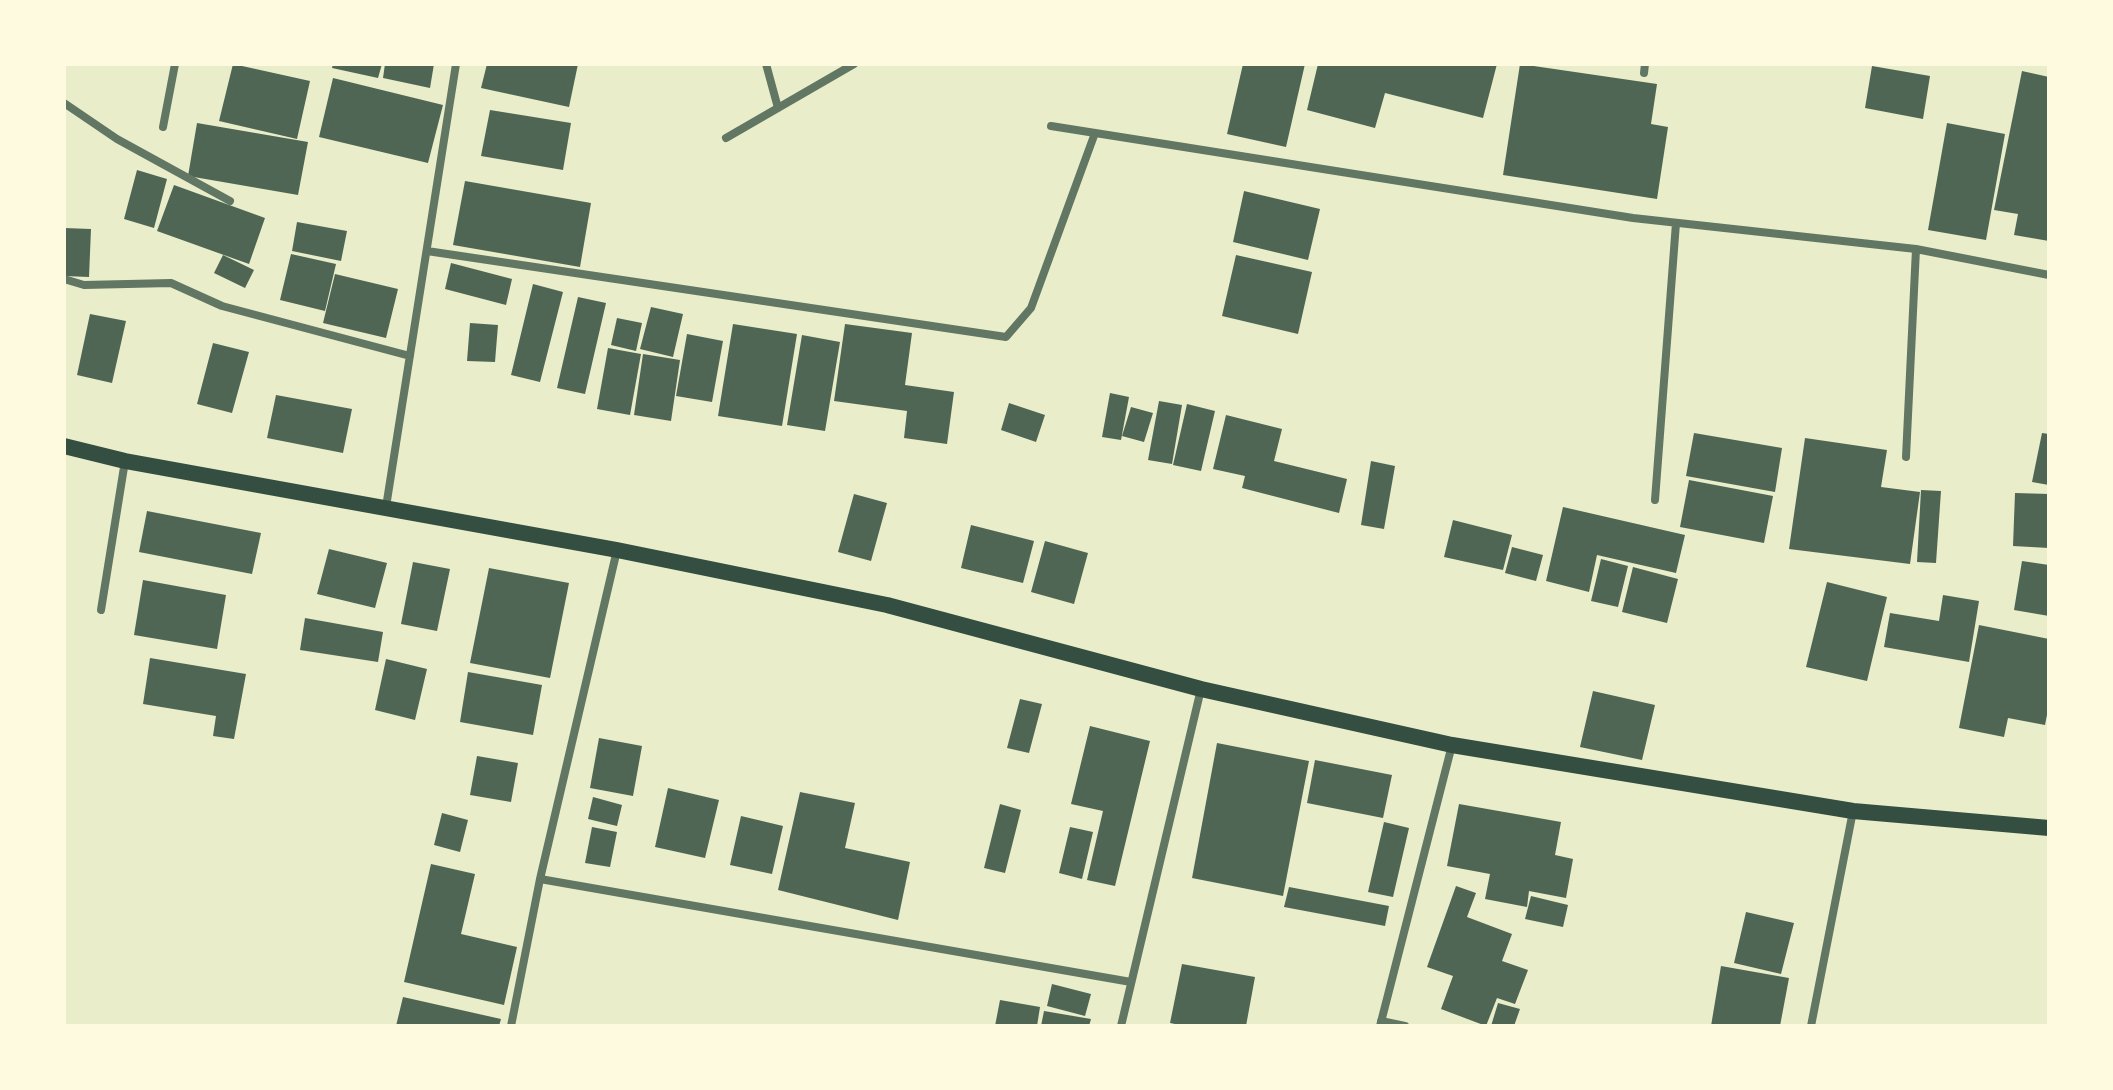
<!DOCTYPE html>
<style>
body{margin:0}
#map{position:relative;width:2113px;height:1090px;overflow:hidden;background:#e9edc9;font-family:Lora,serif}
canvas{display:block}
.frame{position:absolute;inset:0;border:66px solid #fefae0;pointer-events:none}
</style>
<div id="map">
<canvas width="2113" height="1090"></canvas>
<div class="frame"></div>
</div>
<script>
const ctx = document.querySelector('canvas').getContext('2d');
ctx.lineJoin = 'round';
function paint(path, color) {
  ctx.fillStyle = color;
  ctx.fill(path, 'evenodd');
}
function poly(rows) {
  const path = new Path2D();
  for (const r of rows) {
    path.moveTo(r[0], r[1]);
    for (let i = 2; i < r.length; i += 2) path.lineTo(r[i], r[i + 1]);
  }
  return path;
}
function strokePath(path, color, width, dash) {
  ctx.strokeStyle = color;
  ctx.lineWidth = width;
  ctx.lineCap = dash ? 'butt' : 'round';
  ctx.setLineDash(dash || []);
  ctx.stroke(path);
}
const building = poly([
 [233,64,310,81,297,139,219,121],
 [333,64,382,64,378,78,332,68],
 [385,64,434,64,430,88,383,78],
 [487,64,578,64,569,107,481,88],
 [1243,64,1305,64,1286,147,1227,134],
 [1318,64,1497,64,1483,118,1385,93,1375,128,1307,110],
 [1520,64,1657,84,1651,124,1668,127,1657,199,1503,175],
 [1872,66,1930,76,1923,119,1865,108],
 [2022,71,2049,77,2049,241,2014,235,2018,214,1994,210],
 [333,78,443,105,428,163,319,137],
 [490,110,571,123,563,170,481,156],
 [197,123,308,142,298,195,188,176],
 [1947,123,2005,134,1986,240,1928,230],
 [137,170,167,179,154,228,124,219],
 [465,181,591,203,580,267,453,245],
 [174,185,265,218,249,264,157,231],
 [1244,191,1320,209,1308,260,1233,242],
 [297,222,347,231,341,261,292,251],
 [64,228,91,229,89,277,64,276],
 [291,254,336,264,325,311,280,300],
 [223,255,254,270,245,288,214,273],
 [1236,255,1312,272,1298,334,1222,316],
 [451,263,512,279,506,305,445,289],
 [335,274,398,289,386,338,323,323],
 [533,284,563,292,540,382,511,375],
 [578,297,606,303,585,394,557,388],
 [651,307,683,314,673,357,640,349],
 [90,314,126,321,112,383,77,375],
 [617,318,642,323,636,351,611,345],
 [470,323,498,325,495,362,467,361],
 [733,324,797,334,782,426,718,416],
 [845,324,912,333,905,385,954,392,947,444,904,438,907,411,834,401],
 [687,334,723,341,712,402,676,396],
 [802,335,840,342,825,431,787,425],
 [213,343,249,352,232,413,197,404],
 [608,348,641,354,630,415,597,409],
 [643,354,680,360,671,421,634,415],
 [1110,393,1129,397,1121,440,1102,437],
 [276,395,352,409,343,453,267,438],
 [1159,401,1182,405,1172,464,1148,460],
 [1009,403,1045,415,1036,442,1001,430],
 [1187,404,1215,411,1201,471,1173,465],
 [1131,407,1153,413,1144,442,1122,436],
 [1226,415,1282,429,1274,461,1347,479,1339,513,1242,488,1245,476,1213,469],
 [1694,433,1782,448,1775,492,1686,476],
 [2042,433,2049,434,2049,485,2032,482],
 [1805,438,1887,450,1881,487,1920,492,1910,564,1789,549],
 [1371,461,1395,466,1384,529,1361,525],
 [1689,480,1773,496,1764,543,1680,527],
 [1921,490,1941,491,1936,563,1917,562],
 [2015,493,2049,494,2049,548,2013,546],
 [854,494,887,503,871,561,838,552],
 [1563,507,1685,535,1676,573,1597,555,1589,592,1546,581],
 [147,511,261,533,252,574,139,552],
 [1453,520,1512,535,1503,570,1444,557],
 [971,525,1034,541,1023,583,961,568],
 [1045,541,1088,553,1074,604,1031,592],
 [1512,547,1543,555,1536,581,1505,573],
 [329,549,387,563,375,608,317,594],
 [1601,559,1628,566,1618,607,1591,601],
 [2022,561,2049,565,2049,616,2014,610],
 [413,562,450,569,437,631,401,624],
 [1633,567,1678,579,1667,623,1622,612],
 [489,568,569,583,550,678,470,663],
 [143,580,226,595,217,649,134,635],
 [1827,582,1887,597,1867,681,1806,667],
 [1943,595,1979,601,1969,662,1884,647,1890,613,1939,621],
 [305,618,383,632,378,662,300,650],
 [1979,625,2049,639,2049,705,2045,725,2008,718,2004,737,1959,728],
 [150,658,246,674,234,739,213,736,216,716,143,704],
 [386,659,427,669,415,720,375,710],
 [468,672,542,685,533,735,460,722],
 [1593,691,1655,705,1642,760,1580,747],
 [1020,699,1042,704,1029,753,1007,748],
 [1090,726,1150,741,1115,886,1087,880,1103,811,1071,804],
 [599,738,642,746,633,796,590,788],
 [1217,743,1309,761,1283,896,1192,878],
 [477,756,518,763,511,802,470,795],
 [1315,760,1392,775,1383,818,1307,803],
 [668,788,719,800,705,858,655,847],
 [800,792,855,803,845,848,910,862,898,920,778,890],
 [593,797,622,805,617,826,588,819],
 [1000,804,1021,810,1005,873,984,868],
 [1459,804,1561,822,1555,855,1573,859,1566,898,1529,891,1527,907,1485,899,1490,874,1447,866],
 [442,813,468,820,460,852,434,845],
 [741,816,783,826,772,874,730,865],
 [1384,822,1409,828,1393,897,1368,892],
 [592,827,617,832,610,867,585,863],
 [1070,827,1093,832,1082,879,1059,873],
 [431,864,475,874,461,934,517,947,504,1005,404,982],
 [1456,886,1476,893,1467,917,1512,934,1502,961,1528,970,1515,1004,1497,998,1486,1026,1441,1009,1453,976,1427,967],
 [1289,887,1389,906,1385,926,1284,907],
 [1531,896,1568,905,1563,927,1525,919],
 [1746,912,1794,923,1781,974,1734,963],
 [1182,964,1255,977,1246,1026,1185,1026,1170,1023],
 [1721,966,1789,978,1780,1026,1711,1026],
 [1052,984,1091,994,1085,1016,1047,1006],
 [403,997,501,1019,499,1026,396,1026],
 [1000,1000,1040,1007,1037,1026,995,1026],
 [1498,1003,1520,1009,1514,1026,1491,1026],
 [1044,1011,1091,1019,1089,1026,1041,1026]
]);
const minor = poly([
 [766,64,778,108],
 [1644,73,1645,64],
 [64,103,117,139,230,201],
 [1051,126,1633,218,1916,249,2049,275],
 [163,127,175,64],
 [726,138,854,64],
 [427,251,1006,337,1031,308,1095,133],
 [64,279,84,285,171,283,222,306,410,356],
 [1906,457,1916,249],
 [1655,500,1676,223],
 [386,507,456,64],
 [617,550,540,879,1131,982],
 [101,610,125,461],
 [1381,1021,1405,1026],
 [511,1026,540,879],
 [1121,1026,1201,689],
 [1380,1026,1452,745],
 [1811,1026,1853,811]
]);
const secondary = poly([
 [64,446,125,461,617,550,887,605,1201,689,1452,745,1853,811,2049,828]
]);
paint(building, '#4f6655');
strokePath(minor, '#617663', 8);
strokePath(secondary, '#344e41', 16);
</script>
